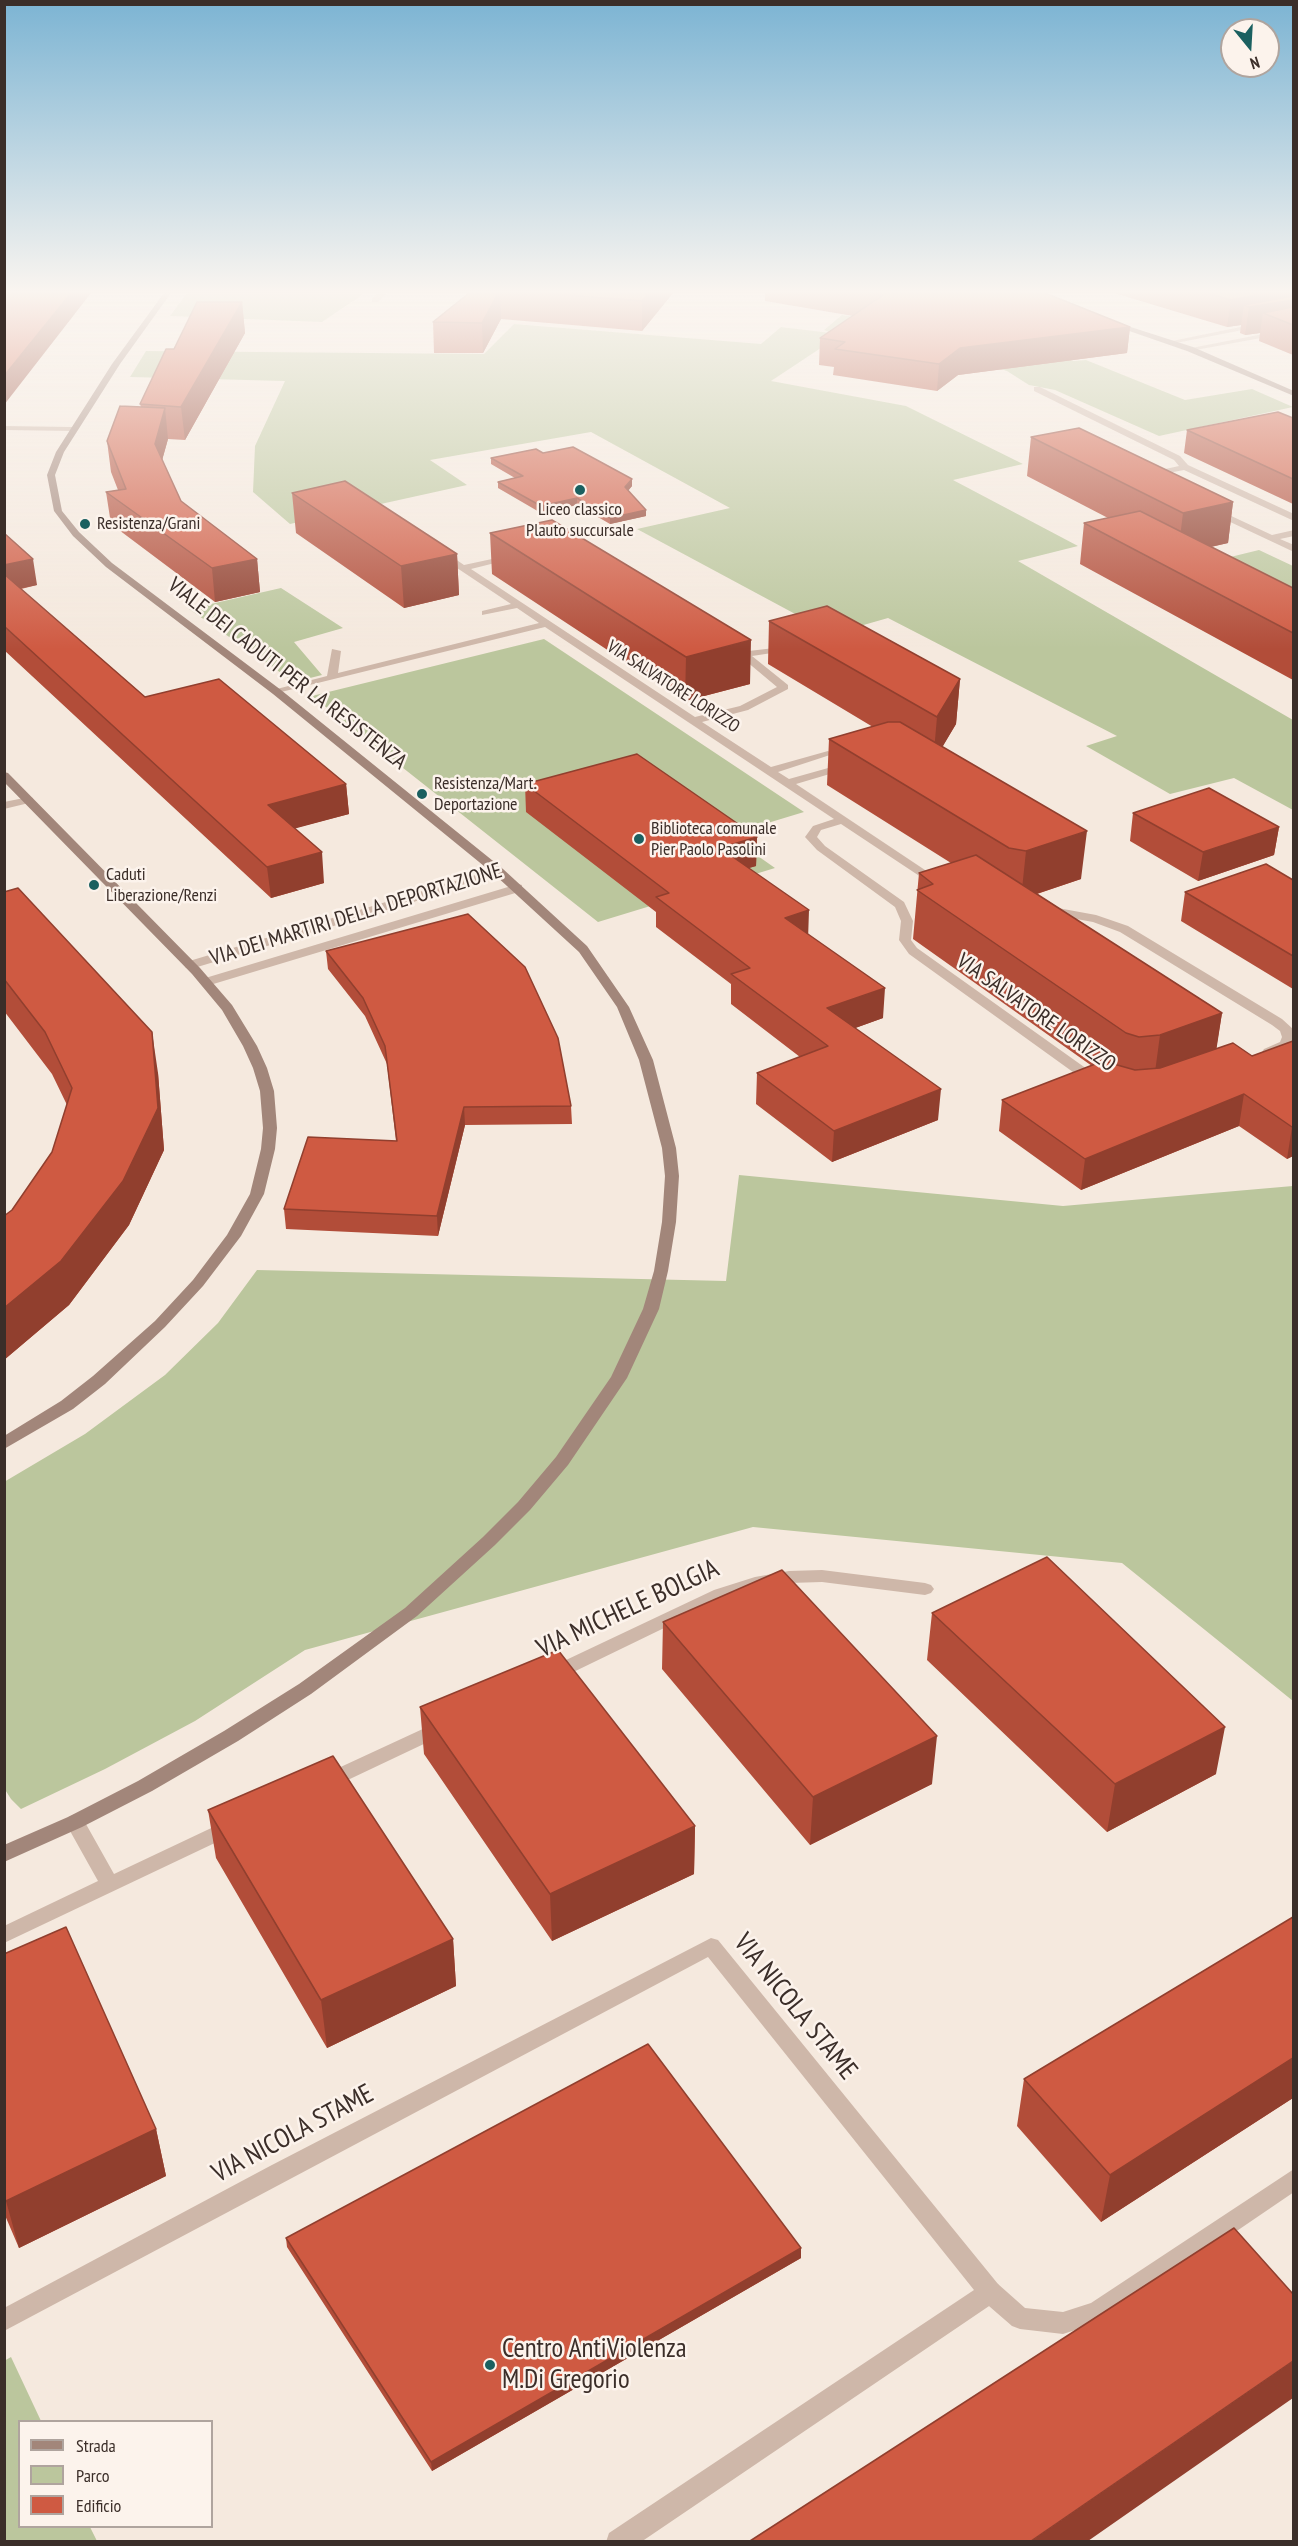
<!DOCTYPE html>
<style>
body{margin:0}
#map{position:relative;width:1298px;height:2546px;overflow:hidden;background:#f5e9de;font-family:"PT Sans Narrow",sans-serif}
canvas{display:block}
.frame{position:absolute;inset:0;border:6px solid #3b2e29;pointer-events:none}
.legend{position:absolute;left:18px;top:2420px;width:195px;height:108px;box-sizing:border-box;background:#fcf3ec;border:2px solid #afa49e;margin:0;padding:8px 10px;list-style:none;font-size:18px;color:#3b2e29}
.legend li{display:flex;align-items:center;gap:12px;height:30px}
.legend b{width:30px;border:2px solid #afa49e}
.north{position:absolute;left:1220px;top:18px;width:60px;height:60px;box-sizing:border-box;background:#fcf3ec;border:2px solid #afa49e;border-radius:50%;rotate:162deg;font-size:16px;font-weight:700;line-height:24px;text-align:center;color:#3b2e29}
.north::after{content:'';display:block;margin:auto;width:21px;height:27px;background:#1b6060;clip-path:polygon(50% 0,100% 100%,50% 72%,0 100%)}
</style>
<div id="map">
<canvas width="1298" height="2546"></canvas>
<div class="frame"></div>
<ul class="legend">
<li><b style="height:8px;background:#a2867a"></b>Strada</li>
<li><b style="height:16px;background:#bbc69d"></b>Parco</li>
<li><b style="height:16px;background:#cf5a42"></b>Edificio</li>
</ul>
<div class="north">N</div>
</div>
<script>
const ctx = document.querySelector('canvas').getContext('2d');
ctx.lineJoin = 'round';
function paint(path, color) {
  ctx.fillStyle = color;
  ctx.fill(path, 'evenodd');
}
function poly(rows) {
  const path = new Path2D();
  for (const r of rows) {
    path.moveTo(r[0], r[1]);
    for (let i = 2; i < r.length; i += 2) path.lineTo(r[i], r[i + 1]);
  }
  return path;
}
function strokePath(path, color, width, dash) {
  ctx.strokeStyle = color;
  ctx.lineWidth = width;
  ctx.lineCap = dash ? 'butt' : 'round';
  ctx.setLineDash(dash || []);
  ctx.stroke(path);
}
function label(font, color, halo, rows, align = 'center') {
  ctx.font = font + ' "PT Sans Narrow",sans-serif';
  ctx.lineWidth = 5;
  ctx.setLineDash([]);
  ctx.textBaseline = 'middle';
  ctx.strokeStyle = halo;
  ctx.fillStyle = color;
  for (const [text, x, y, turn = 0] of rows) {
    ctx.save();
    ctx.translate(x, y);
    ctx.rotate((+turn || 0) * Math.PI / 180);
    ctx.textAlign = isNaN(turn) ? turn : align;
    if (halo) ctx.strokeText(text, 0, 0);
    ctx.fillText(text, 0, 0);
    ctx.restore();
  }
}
const green = poly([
 [187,293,365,293,322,322,170,316],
 [842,315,951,333,1012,339,1074,361,1086,360,1185,400,1252,389,1293,407,1159,436,1055,390,1029,385,1007,371,984,364,839,336,771,381,906,406,1023,464,953,480,1078,546,1018,561,1293,720,1293,810,1234,778,1170,794,1086,746,1117,736,888,618,832,634,825,630,637,529,730,508,591,432,430,460,467,485,290,524,253,492,255,446,285,381,130,377,146,351,484,354,514,324,761,344,781,327,831,333,824,330],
 [1259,550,1293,566,1293,631,1177,570],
 [281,588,343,628,294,642,322,675,294,682,189,609],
 [544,639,804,812,728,835,775,868,598,922,312,696],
 [739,1175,1063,1206,1293,1186,1293,1701,1122,1563,753,1527,305,1650,195,1721,105,1769,21,1809,11,1799,4,1788,4,1482,85,1434,165,1375,218,1323,257,1270,726,1281],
 [11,2357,41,2421,20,2422,20,2526,90,2527,97,2541,5,2541,4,2361]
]);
const lane = poly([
 [1294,2169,1294,2192,1106,2320,1063,2334,1020,2329,1012,2326,982,2300,978,2292,982,2284,990,2281,998,2284,1025,2308,1063,2312,1091,2303,1294,2169]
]);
const street = poly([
 [379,293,387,293,378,302,372,302,372,298,379,293],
 [1294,316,1294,320,1171,344,1167,342,1294,316],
 [1294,328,1294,332,1190,351,1186,349,1294,328],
 [1034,387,1040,387,1180,456,1188,465,1294,514,1294,521,1184,470,1147,477,1147,473,1179,466,1174,460,1034,391,1034,387],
 [4,426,73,427,77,429,73,431,4,430,4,426],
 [1212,507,1272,535,1294,530,1294,536,1280,539,1294,545,1294,552,1209,512,1208,510,1212,507],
 [439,552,445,552,464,565,515,554,515,558,471,569,695,717,740,706,777,687,740,656,740,652,792,646,792,650,752,656,788,685,788,689,748,710,702,722,771,767,828,751,833,754,778,772,789,779,846,763,850,764,850,768,796,784,943,882,941,885,933,885,841,824,821,830,817,837,825,846,904,902,913,921,911,940,917,948,1101,1079,1103,1082,1101,1085,1091,1085,909,954,899,940,901,921,895,907,817,850,805,837,813,826,834,819,545,627,273,694,273,690,327,676,332,649,341,651,338,673,539,623,517,608,482,615,482,611,511,604,439,556,439,552],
 [29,797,33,798,33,802,4,809,4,802,29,797],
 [499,868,505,872,503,875,194,968,186,968,184,965,186,962,499,868],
 [518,884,522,885,522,891,210,985,202,985,200,982,202,979,518,884],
 [1047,906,1096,915,1128,926,1282,1019,1293,1029,1293,1044,1274,1055,1264,1055,1262,1052,1264,1049,1280,1042,1282,1037,1280,1031,1272,1025,1120,932,1093,922,1043,913,1041,910,1047,906],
 [822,1570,925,1583,931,1585,934,1589,931,1593,925,1595,822,1582,789,1583,756,1589,726,1598,559,1679,553,1681,547,1679,544,1674,547,1669,714,1590,755,1577,789,1571,822,1570],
 [440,1721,447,1723,449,1728,447,1733,333,1787,326,1789,319,1787,316,1782,319,1777,440,1721],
 [75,1814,82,1817,114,1874,224,1822,231,1819,238,1822,241,1827,238,1832,4,1943,4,1926,98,1881,65,1822,68,1817,75,1814],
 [711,1938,718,1940,998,2284,1002,2292,998,2300,641,2542,606,2542,609,2533,974,2290,708,1957,4,2331,4,2308,270,2166,711,1938]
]);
const secondary = poly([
 [164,293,171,293,120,364,64,452,55,475,62,511,79,532,112,563,281,690,503,869,587,946,629,1007,653,1060,676,1148,679,1176,676,1222,668,1271,659,1309,627,1378,568,1465,530,1510,495,1545,417,1616,311,1694,238,1741,152,1791,82,1827,4,1862,4,1845,68,1817,138,1781,224,1731,299,1684,405,1608,483,1537,518,1502,556,1457,611,1377,643,1309,654,1271,662,1222,665,1176,662,1148,639,1060,617,1007,579,952,495,875,273,694,106,567,73,536,54,511,47,475,56,452,112,364,164,293],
 [1109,320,1193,347,1294,391,1294,396,1187,351,1109,324,1109,320],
 [4,772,8,773,200,968,232,1005,257,1046,267,1068,274,1091,277,1128,275,1149,264,1194,241,1236,203,1286,165,1327,105,1384,73,1409,4,1449,4,1436,61,1401,93,1376,155,1321,193,1280,227,1235,250,1194,261,1149,263,1128,260,1091,253,1068,243,1046,222,1010,192,974,4,782,4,772]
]);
const wall = poly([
 [469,293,673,293,642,331,501,319,483,353,434,353,433,322],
 [765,293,1045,293,1130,327,1127,353,958,375,937,391,833,375,834,367,819,365,820,338,853,316,765,301],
 [1114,293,1293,293,1293,355,1259,341,1260,333,1245,335,1240,333,1241,325,1227,327],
 [242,302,245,333,185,440,168,439,162,460,181,501,257,559,260,592,215,602,111,524,106,492,118,490,111,472,107,441,141,407,140,404,174,349],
 [1293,418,1293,504,1184,453,1187,430],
 [1031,437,1233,502,1228,543,1211,547,1293,588,1293,680,1080,564,1084,523,1108,518,1027,476],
 [543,453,632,486,628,491,646,516,610,524,577,505,541,513,498,488,498,482,515,478,491,464,491,458],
 [292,493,457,554,459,595,404,608,296,533],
 [4,533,37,585,21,589,145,697,346,784,349,814,295,828,324,883,271,898,4,650],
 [490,533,750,684,685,701,492,574],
 [769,621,960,679,956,724,942,747,1081,879,1037,894,1222,1013,1216,1049,1252,1056,1293,1041,1293,1156,1287,1159,1239,1126,1081,1190,999,1131,1002,1100,1092,1066,913,939,919,873,951,863,827,785,829,739,873,727,768,664],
 [525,784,757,837,756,866,748,868,883,1018,855,1028,938,1120,832,1162,756,1104,757,1073,800,1057,731,1004,731,984,656,927,656,912,526,812],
 [1133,813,1279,827,1274,855,1198,881,1130,841],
 [1293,880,1293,989,1181,921,1185,892],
 [4,892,158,1073,164,1150,129,1225,69,1305,4,1360,4,1216,12,1210,52,1152,67,1105,52,1074,4,1011],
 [326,951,571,1106,572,1124,465,1125,438,1236,286,1229,284,1209,396,1141,387,1064,365,1016,328,969],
 [932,1613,1216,1774,1107,1832,927,1660],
 [663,1622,932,1784,810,1845,662,1669],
 [420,1707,695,1826,694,1874,552,1941,424,1754],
 [208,1810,453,1939,456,1986,327,2048,216,1858],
 [1293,1917,1293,2098,1101,2222,1017,2126,1024,2079],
 [4,1954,156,2129,166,2176,19,2248,4,2213],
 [286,2238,801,2248,801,2258,432,2471,287,2247]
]);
const shadedWall = poly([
 [71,293,91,293,4,405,4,376],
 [498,293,500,293,501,319,483,353,482,323],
 [649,293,673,293,642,331,642,301],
 [1266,293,1293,293,1293,325,1263,313,1260,333,1245,335,1249,307,1244,305,1241,325,1227,327,1231,300],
 [242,302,245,333,185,440,181,407],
 [1130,327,1127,353,958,375,937,391,939,364,960,348],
 [165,408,168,439,158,475,155,444],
 [632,479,632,486,625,494,625,487],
 [577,498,577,505,541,513,541,506],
 [1233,502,1228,543,1178,554,1183,513],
 [646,510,646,516,610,524,610,518],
 [457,554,459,595,404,608,401,566],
 [33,559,37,585,4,592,4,565],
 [257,559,260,592,215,602,212,568],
 [751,640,750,684,685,701,686,657],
 [960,679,956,724,933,763,937,717],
 [346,784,349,814,271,835,268,805],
 [1279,827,1274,855,1198,881,1203,852],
 [1087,831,1081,879,1021,899,1026,851],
 [757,837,756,866,719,877,720,848],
 [322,852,324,883,271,898,267,867],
 [809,910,808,940,785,918],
 [885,988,883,1018,825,1039,827,1008],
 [1222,1013,1214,1065,1153,1087,1160,1035],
 [152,1032,158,1073,164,1150,129,1225,69,1305,4,1360,4,1308],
 [941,1089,938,1120,832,1162,834,1131],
 [1244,1094,1239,1126,1081,1190,1085,1159],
 [464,1107,465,1125,438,1236,437,1216],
 [1292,1127,1293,1127,1293,1156,1287,1159],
 [1225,1727,1216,1774,1107,1832,1115,1784],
 [937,1736,932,1784,810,1845,813,1797],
 [695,1826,694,1874,552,1941,550,1894],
 [453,1939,456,1986,327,2048,321,2000],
 [1293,2058,1293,2098,1101,2222,1110,2175],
 [156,2129,166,2176,19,2248,6,2201],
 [801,2248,801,2258,432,2471,431,2462],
 [1293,2361,1293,2398,1088,2541,1031,2541]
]);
const building = poly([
 [4,293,71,293,4,376,4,293],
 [469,293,498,293,482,323,433,322,469,293],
 [541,293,649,293,642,301,541,293],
 [871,293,1045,293,1130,327,960,348,939,364,835,349,845,342,820,338,883,295,871,293],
 [1207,293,1268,293,1231,300,1207,293],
 [1293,296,1293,300,1249,307,1244,305,1293,296],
 [197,302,242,302,181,407,140,404,166,349,174,349,197,302],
 [1293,307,1293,325,1263,313,1293,307],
 [120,406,165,408,155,444,181,501,257,559,212,568,106,492,126,489,107,441,120,406],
 [1278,412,1293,418,1293,479,1187,430,1278,412],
 [1079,428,1233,502,1183,513,1031,437,1079,428],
 [573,447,632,479,625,487,646,510,610,518,577,498,541,506,498,482,523,476,491,458,536,449,543,453,573,447],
 [345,481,457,554,401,566,292,493,345,481],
 [1140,511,1293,588,1293,633,1084,523,1140,511],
 [552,520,751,640,686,657,490,533,552,520],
 [4,533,33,559,4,565,4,533],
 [4,574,145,697,219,679,346,784,268,805,322,852,267,867,4,626,4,574],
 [827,606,960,679,937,717,769,621,827,606],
 [888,722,900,722,1087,831,1026,851,1009,848,829,739,888,722],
 [637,754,757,837,720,848,809,910,785,918,885,988,827,1008,941,1089,834,1131,757,1073,828,1046,731,974,750,968,656,897,669,893,525,784,637,754],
 [1209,788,1279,827,1203,852,1133,813,1209,788],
 [976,855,1222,1013,1160,1035,1139,1037,1126,1033,917,890,933,884,919,873,976,855],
 [1266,864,1293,880,1293,956,1185,892,1266,864],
 [18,888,152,1032,158,1108,123,1181,61,1261,4,1308,4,1216,12,1210,52,1152,72,1088,45,1032,4,979,4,892,18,888],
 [468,914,525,967,558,1038,571,1106,464,1107,437,1216,284,1209,308,1137,397,1141,385,1046,363,998,326,951,468,914],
 [1293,1041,1293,1127,1292,1127,1244,1094,1085,1159,1002,1100,1103,1061,1135,1070,1160,1068,1233,1043,1252,1056,1293,1041],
 [1047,1557,1225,1727,1115,1784,932,1613,1047,1557],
 [782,1570,937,1736,813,1797,663,1622,782,1570],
 [558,1650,695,1826,550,1894,420,1707,558,1650],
 [333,1756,453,1939,321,2000,208,1810,333,1756],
 [1293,1917,1293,2058,1110,2175,1024,2079,1293,1917],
 [66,1927,156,2129,6,2201,4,2197,4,1954,66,1927],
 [648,2044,801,2248,431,2462,286,2238,648,2044],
 [1234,2228,1293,2294,1293,2361,1031,2541,750,2541,1234,2228]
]);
const markers = [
 [580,490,6,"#1b6060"],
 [85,524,6,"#1b6060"],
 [422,794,6,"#1b6060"],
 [639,839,6,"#1b6060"],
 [94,885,6,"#1b6060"],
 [490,2365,6,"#1b6060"]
];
const farPoinames = [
 ["Liceo classico",580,510,"center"],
 ["Plauto succursale",580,531,"center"],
 ["Resistenza/Grani",97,524],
 ["Resistenza/Mart.",434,784],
 ["Deportazione",434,805],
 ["Biblioteca comunale",651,829],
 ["Pier Paolo Pasolini",651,850],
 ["Caduti",106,875],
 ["Liberazione/Renzi",106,896]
];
const farStreetnames = [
 ["VIA SALVATORE LORIZZO",673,687,33]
];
const streetNames = [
 ["VIALE DEI CADUTI PER LA RESISTENZA",287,674,38],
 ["VIA DEI MARTIRI DELLA DEPORTAZIONE",356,915,-17],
 ["VIA SALVATORE LORIZZO",1036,1013,35]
];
const nearStreetnames = [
 ["VIA MICHELE BOLGIA",628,1609,-25],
 ["VIA NICOLA STAME",795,2007,51],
 ["VIA NICOLA STAME",293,2134,-28]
];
const nearPoinames = [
 ["Centro AntiViolenza",502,2349],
 ["M.Di Gregorio",502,2380]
];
paint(green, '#bbc69d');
paint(lane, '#ceb7a9');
paint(street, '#ceb7a9');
paint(secondary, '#a2867a');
paint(wall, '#b24d39');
paint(shadedWall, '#913f2e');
paint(building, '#cf5a42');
strokePath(building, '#913f2e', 1.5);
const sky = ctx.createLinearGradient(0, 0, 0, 649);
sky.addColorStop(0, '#7cb4d3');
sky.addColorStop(0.45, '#faf5f0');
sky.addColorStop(1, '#faf5f000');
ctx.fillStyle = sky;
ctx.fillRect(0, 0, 1298, 649);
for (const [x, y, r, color] of markers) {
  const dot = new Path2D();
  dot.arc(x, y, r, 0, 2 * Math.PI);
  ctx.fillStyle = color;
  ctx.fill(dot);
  strokePath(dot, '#fcf3ec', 2);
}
label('18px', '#3b2e29', '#fcf3ec', farPoinames, 'left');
label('18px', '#3b2e29', '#fcf3ec', farStreetnames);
label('22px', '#3b2e29', '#fcf3ec', streetNames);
label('27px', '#3b2e29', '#fcf3ec', nearStreetnames);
label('27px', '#3b2e29', '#fcf3ec', nearPoinames, 'left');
</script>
